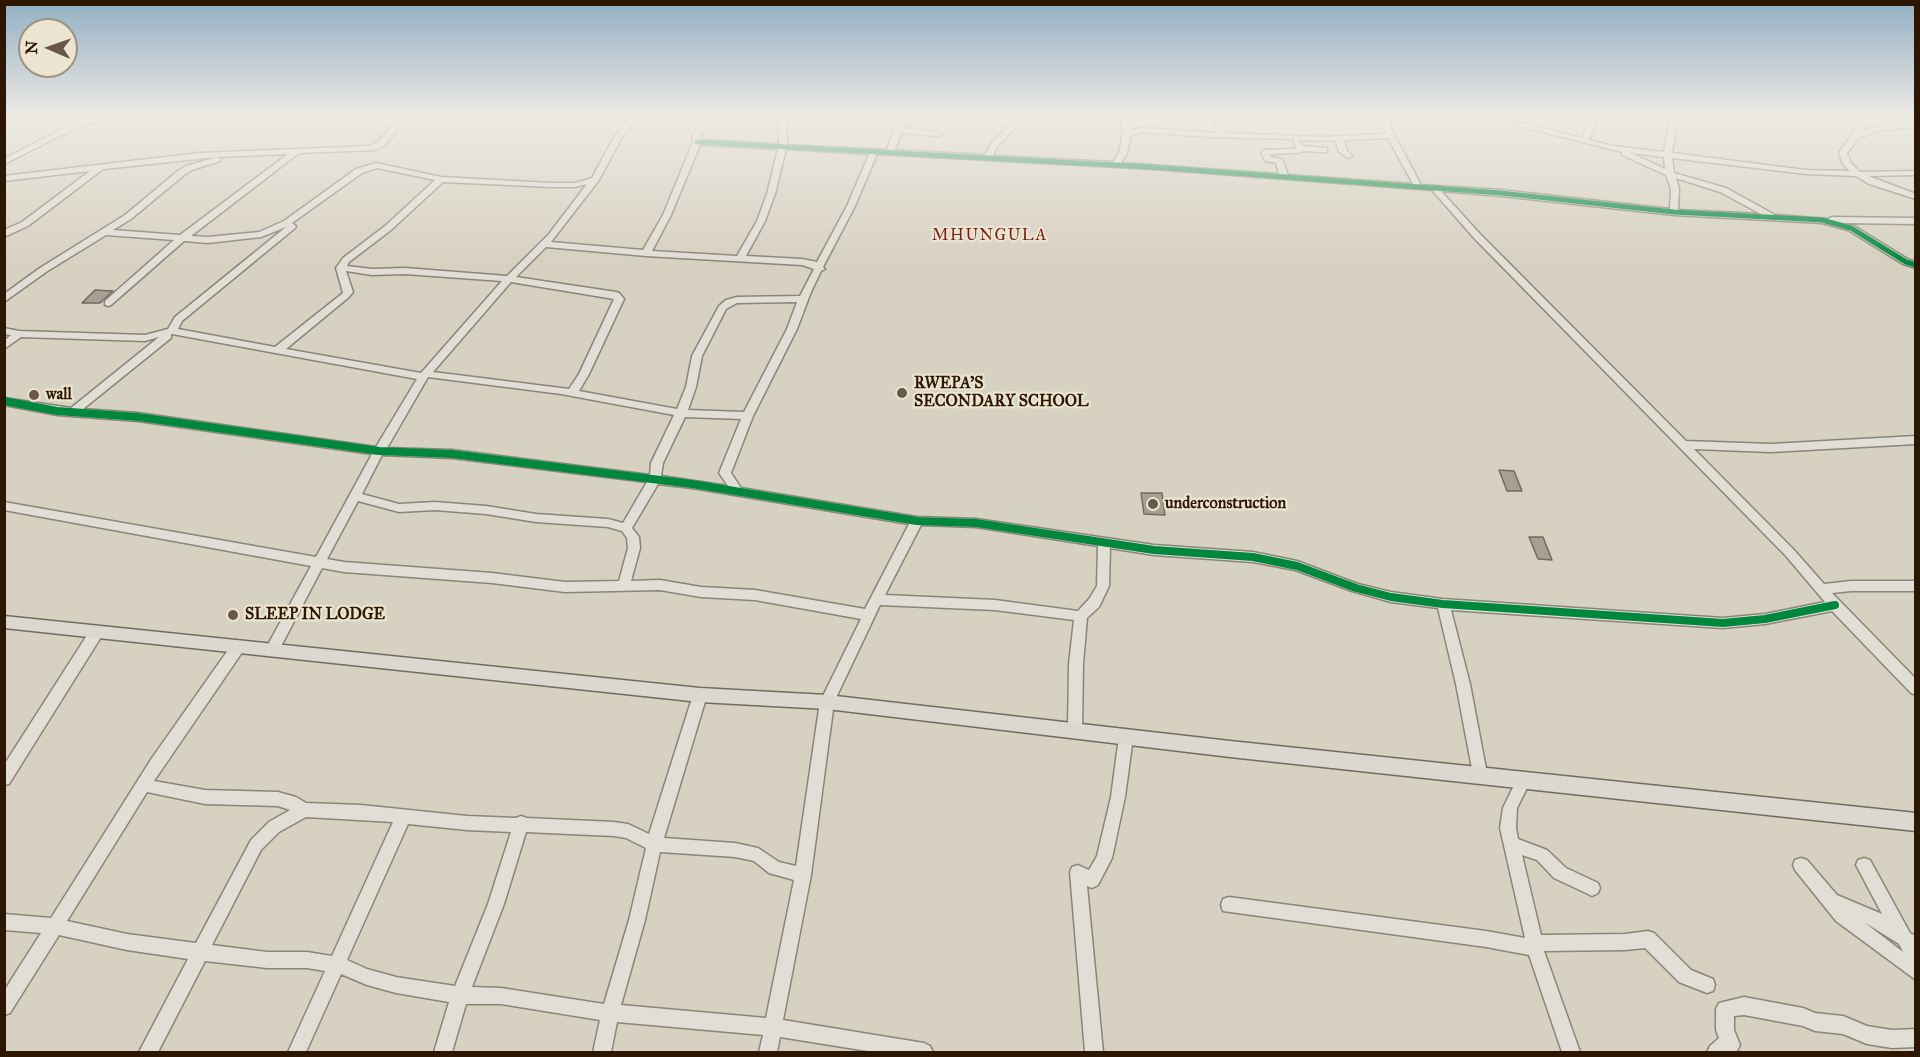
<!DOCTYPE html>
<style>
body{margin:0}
#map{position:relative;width:1920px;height:1057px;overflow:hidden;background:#d6d1c1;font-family:"IM FELL Great Primer",serif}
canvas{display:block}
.frame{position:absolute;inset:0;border:6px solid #2e1702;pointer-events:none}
.north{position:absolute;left:18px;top:18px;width:60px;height:60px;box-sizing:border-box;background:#eae4d1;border:2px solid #9f927e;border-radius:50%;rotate:272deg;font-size:16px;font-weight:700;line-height:24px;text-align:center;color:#2e1702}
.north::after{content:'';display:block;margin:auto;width:21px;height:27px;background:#695845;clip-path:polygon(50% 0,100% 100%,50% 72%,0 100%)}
</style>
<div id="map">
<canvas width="1920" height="1057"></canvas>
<div class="frame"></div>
<div class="north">N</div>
</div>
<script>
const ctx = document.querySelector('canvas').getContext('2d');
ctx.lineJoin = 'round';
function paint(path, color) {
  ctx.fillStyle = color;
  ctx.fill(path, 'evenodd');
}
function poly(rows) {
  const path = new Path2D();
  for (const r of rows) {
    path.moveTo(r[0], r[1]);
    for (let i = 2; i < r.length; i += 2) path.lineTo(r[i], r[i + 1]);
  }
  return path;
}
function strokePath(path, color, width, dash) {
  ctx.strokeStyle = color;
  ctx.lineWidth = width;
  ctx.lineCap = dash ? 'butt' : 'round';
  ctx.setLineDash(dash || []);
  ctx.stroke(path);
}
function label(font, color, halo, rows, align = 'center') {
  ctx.font = font + ' "IM FELL Great Primer",serif';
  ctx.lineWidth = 4.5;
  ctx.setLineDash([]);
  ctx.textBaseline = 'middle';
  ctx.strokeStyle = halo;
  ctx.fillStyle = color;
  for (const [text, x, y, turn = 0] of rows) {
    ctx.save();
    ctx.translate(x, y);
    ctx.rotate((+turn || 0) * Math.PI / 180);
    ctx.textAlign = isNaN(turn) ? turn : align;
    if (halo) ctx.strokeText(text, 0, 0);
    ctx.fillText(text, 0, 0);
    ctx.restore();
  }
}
const building = poly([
 [95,290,113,291,100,303,82,303,95,290],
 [1499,470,1514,471,1522,491,1507,491,1499,470],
 [1141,493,1162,493,1165,515,1144,514,1141,493],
 [1529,537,1543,537,1552,560,1538,559,1529,537]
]);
const minor = poly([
 [4,116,13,116,4,121,4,116],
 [131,116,172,116,168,118,84,124,4,164,4,159,79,120,131,116],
 [401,116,409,116,385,145,375,150,299,153,191,236,208,237,259,232,284,221,356,169,376,163,441,177,551,183,575,183,592,178,613,139,630,116,638,116,621,139,599,180,551,242,643,250,663,215,693,142,692,136,705,116,713,116,700,136,701,140,779,144,778,116,786,116,787,145,887,150,899,116,907,116,903,128,939,132,943,134,939,136,901,133,895,150,985,155,991,144,1018,116,1027,116,997,147,993,156,1113,162,1119,153,1123,133,1120,116,1128,116,1130,130,1141,128,1216,133,1215,116,1223,116,1224,133,1323,137,1386,134,1382,127,1384,116,1392,116,1390,127,1421,185,1501,190,1670,209,1671,189,1666,175,1622,155,1622,152,1480,116,1494,116,1582,138,1591,116,1599,116,1589,140,1613,146,1664,152,1669,124,1673,116,1681,116,1677,124,1672,153,1806,170,1850,171,1843,164,1839,153,1852,135,1863,116,1871,116,1862,131,1880,126,1916,123,1916,127,1881,130,1859,138,1847,153,1851,163,1860,172,1916,171,1916,175,1868,176,1916,194,1916,199,1869,184,1856,176,1806,174,1672,158,1674,173,1726,188,1775,215,1828,219,1832,217,1916,218,1916,224,1842,223,1854,226,1909,260,1916,262,1916,268,1903,264,1848,230,1822,223,1674,215,1501,196,1441,191,1480,234,1686,441,1771,444,1916,436,1916,444,1771,452,1694,449,1794,550,1824,584,1851,581,1916,581,1916,591,1851,591,1832,593,1916,679,1916,695,1911,693,1832,611,1765,624,1723,628,1451,610,1470,684,1487,774,1485,779,1480,781,1475,779,1473,774,1456,684,1438,608,1391,602,1352,591,1295,570,1253,562,1154,555,1110,548,1109,586,1099,607,1087,618,1083,664,1082,730,1080,734,1075,736,1070,734,1068,730,1069,664,1074,620,995,610,880,605,834,702,811,875,783,1020,924,1043,930,1046,933,1052,874,1052,780,1037,777,1052,759,1052,763,1035,617,1022,611,1052,593,1052,600,1020,501,1004,466,1004,452,1052,434,1052,449,1002,396,993,367,985,341,974,306,1052,288,1052,325,971,307,968,267,968,205,961,158,1052,139,1052,188,959,127,950,59,935,10,1013,4,1015,4,991,41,933,4,930,4,914,51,918,152,758,233,643,238,642,243,643,245,647,243,651,154,781,205,790,278,792,296,797,306,803,361,805,467,816,516,818,521,816,527,818,614,822,628,824,649,834,693,695,695,691,700,689,705,691,707,695,664,838,735,843,758,848,779,862,796,866,820,702,861,619,755,600,701,597,660,590,565,592,492,583,344,572,322,568,277,654,272,655,267,654,265,650,311,566,4,510,4,502,316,557,372,454,138,421,57,415,4,405,4,398,71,408,159,337,145,341,21,337,4,349,4,341,11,335,4,334,4,328,19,331,145,335,168,329,175,317,286,227,261,237,208,243,184,241,111,305,108,306,105,305,105,301,174,240,106,235,46,272,4,302,4,294,40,268,125,215,178,171,186,166,217,157,103,169,28,226,4,237,4,230,22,222,90,171,4,181,4,176,199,153,370,146,379,141,401,116],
 [1141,132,1209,137,1293,139,1296,149,1265,150,1261,152,1265,161,1276,163,1279,174,1121,163,1127,153,1131,135,1141,132],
 [1388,138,1413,184,1288,175,1282,159,1271,157,1270,154,1298,153,1302,151,1324,152,1327,152,1327,148,1302,146,1299,140,1336,141,1339,152,1348,158,1352,156,1347,151,1344,140,1388,138],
 [700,145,778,149,767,194,757,221,737,256,652,251,671,215,700,145],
 [786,149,869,154,847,206,817,262,802,259,746,256,765,221,775,194,786,149],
 [1631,153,1664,157,1665,169,1631,153],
 [288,154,180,235,113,230,131,219,184,175,192,170,220,161,221,159,217,157,288,154],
 [877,154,1152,169,1432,190,1474,238,1786,556,1825,602,1765,614,1723,618,1443,599,1391,592,1358,584,1297,561,1253,552,1154,545,976,519,917,517,741,488,731,473,753,416,797,329,811,292,821,271,825,269,823,267,855,206,877,154],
 [377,168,435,180,385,226,343,258,336,268,343,293,275,347,178,329,182,321,295,228,296,226,292,223,362,173,377,168],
 [1676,178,1720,192,1761,214,1678,210,1679,189,1676,178],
 [443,182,551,187,575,187,587,184,549,234,507,276,405,268,372,269,347,266,349,262,391,230,443,182],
 [546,247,646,256,802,265,814,269,800,296,737,297,726,300,719,306,692,356,686,387,677,409,579,391,589,374,624,299,619,293,616,292,516,277,546,247],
 [346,271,372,275,405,274,502,281,421,373,286,349,349,297,353,292,346,271],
 [511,282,614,299,579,374,569,389,433,372,511,282],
 [797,302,787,329,744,412,688,410,696,387,702,356,726,309,737,303,797,302],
 [171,334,172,334,417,379,376,447,138,413,83,409,171,338,171,334],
 [428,377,561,394,674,415,651,463,650,475,452,450,387,448,428,377],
 [685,417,741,419,719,473,728,486,661,476,663,463,685,417],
 [382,455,452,458,647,482,623,523,608,519,536,514,486,506,435,502,399,504,362,494,382,455],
 [658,484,692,488,909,524,865,609,755,590,701,587,660,580,631,581,640,548,639,537,632,528,658,484],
 [358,501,399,512,435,510,486,514,536,522,608,527,622,531,627,538,628,548,619,581,565,582,492,573,344,562,327,559,358,501],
 [921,525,976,527,1098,546,1097,586,1089,599,1078,611,995,600,885,595,921,525],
 [147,792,205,804,278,806,290,810,269,822,251,840,196,943,127,934,67,921,147,792],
 [306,817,393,822,332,956,307,952,267,952,212,945,261,850,279,832,306,817],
 [408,824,467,830,511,832,488,904,455,986,396,977,367,969,347,960,408,824],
 [526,832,614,836,626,838,646,848,629,920,604,1004,501,988,472,987,504,904,526,832],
 [660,852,735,857,754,861,769,873,794,880,766,1018,621,1005,645,920,660,852],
 [96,628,101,629,103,633,101,637,9,784,4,785,4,765,91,629,96,628],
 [1126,731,1131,733,1133,737,1125,797,1112,858,1098,885,1092,888,1087,886,1103,1052,1085,1052,1070,872,1072,867,1078,865,1089,870,1097,856,1111,797,1119,737,1121,733,1126,731],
 [1524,773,1529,775,1531,780,1517,808,1516,828,1518,839,1547,850,1566,868,1598,883,1600,888,1598,893,1592,896,1586,893,1554,878,1537,860,1522,855,1541,935,1625,934,1648,931,1654,933,1691,970,1713,979,1715,985,1713,991,1707,993,1679,982,1645,948,1625,950,1544,951,1580,1052,1562,1052,1529,955,1486,947,1223,911,1221,905,1223,899,1229,897,1486,931,1525,938,1500,828,1503,808,1519,775,1524,773],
 [1801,858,1807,860,1837,895,1882,914,1856,865,1858,860,1864,858,1870,860,1910,933,1916,936,1916,980,1836,921,1795,870,1793,865,1795,860,1801,858],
 [1864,922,1899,944,1903,952,1864,922],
 [1744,997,1803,1008,1815,1013,1843,1016,1867,1026,1892,1030,1916,1029,1916,1047,1892,1048,1867,1044,1843,1034,1815,1031,1803,1026,1744,1015,1734,1016,1734,1030,1740,1045,1737,1051,1707,1052,1710,1046,1719,1038,1716,1030,1716,1009,1719,1003,1744,997]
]);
const major = poly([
 [4,616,700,688,827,695,1230,741,1916,813,1916,831,1230,757,827,709,700,702,4,628,4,616]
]);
const cyclewayFar1 = poly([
 [697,142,1152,167,1501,193,1674,212,1822,220,1851,228,1906,262,1916,265]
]);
const cycleway = poly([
 [4,401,57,411,138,417,379,451,452,454,692,484,917,521,976,523,1154,550,1253,557,1297,566,1356,588,1391,597,1443,604,1723,623,1765,619,1835,605]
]);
const markers = [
 [902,393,6,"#695845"],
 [34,395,6,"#695845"],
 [1153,504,6,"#695845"],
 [233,615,6,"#695845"]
];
const farQuarternames = [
 ["MHUNGULA",990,236]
];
const poiNames = [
 ["RWEPA'S",914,384],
 ["SECONDARY SCHOOL",914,402],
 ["wall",46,395],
 ["underconstruction",1165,504],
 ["SLEEP IN LODGE",245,615]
];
paint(building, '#a5a093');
strokePath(building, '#726b60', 1.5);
strokePath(minor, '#8a8579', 3);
strokePath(major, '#726b60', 3);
paint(minor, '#e0ded5');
paint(major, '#dbd8cf');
strokePath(cyclewayFar1, '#00873e', 5);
strokePath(cycleway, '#00873e', 8);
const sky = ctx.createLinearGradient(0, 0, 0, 264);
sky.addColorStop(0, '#92afc4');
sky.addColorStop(0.44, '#edeae3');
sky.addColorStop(1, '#edeae300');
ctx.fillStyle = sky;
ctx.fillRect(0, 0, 1920, 264);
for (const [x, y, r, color] of markers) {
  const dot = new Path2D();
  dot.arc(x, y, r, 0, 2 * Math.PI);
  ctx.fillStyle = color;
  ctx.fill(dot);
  strokePath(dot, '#eae4d1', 2);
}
ctx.letterSpacing = '1.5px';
label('16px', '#7a1f14', '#eae4d1', farQuarternames);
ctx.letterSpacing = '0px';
label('bold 16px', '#2e1702', '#eae4d1', poiNames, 'left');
</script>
